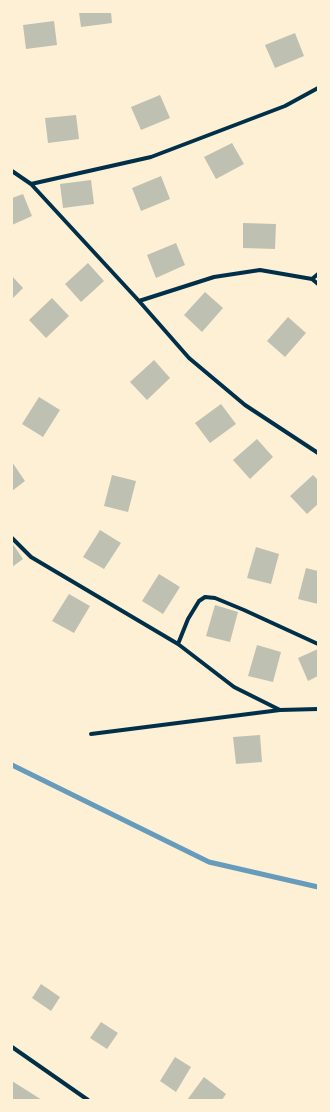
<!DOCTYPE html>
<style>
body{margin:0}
#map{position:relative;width:330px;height:1112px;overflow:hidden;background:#fdf0d5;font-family:"Fira Sans",sans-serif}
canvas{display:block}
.frame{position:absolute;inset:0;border:13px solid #fdf0d5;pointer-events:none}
</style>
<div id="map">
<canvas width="330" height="1112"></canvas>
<div class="frame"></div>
</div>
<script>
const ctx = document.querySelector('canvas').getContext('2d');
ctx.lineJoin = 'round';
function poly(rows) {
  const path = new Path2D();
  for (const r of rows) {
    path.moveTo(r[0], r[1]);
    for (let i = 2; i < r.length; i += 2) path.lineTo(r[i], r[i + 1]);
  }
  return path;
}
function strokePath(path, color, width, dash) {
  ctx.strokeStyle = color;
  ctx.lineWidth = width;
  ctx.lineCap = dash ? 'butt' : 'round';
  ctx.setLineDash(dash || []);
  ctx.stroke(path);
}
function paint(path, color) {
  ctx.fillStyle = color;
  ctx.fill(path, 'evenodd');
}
const stream = poly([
 [12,765,209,862,318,887]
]);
const building = poly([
 [79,12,111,12,112,23,81,27],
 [54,21,57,45,26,49,23,25],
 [295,33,304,56,275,68,265,45],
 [160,95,170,118,141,130,131,107],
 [76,115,79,139,48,143,45,118],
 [232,143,244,164,216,179,204,157],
 [161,176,170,199,141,211,132,188],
 [91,180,94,204,63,208,60,184],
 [23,194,32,216,12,225,12,198],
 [243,223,276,224,275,249,243,248],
 [176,243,185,265,156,278,147,255],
 [88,263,104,281,81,302,65,284],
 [12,276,23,288,12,299],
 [205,292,223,308,202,332,184,315],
 [52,298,69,316,46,338,29,320],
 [288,317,306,333,285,357,267,341],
 [154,360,170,378,147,400,130,382],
 [39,397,60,410,43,437,22,424],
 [221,404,236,424,210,443,195,423],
 [257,439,273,457,250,479,233,460],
 [12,462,25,481,12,491],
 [112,475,136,481,128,512,104,506],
 [313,475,318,480,318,504,307,514,290,496],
 [100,530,121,543,104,569,83,557],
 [12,543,23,559,12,567],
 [256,547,279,554,271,584,247,578],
 [306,568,318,571,318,604,298,599],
 [159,574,180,587,163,614,142,601],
 [69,594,90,606,74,633,52,621],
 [215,605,238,612,230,642,206,636],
 [257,645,281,652,273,682,248,676],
 [318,649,318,676,308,681,298,658],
 [260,735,262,762,236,764,233,737],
 [41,984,60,997,51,1011,32,998],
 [101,1022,118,1033,107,1049,90,1038],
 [175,1057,191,1067,176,1092,160,1081],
 [204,1077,226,1094,222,1100,187,1100],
 [12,1081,42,1100,12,1100]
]);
const minor = poly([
 [12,171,31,184,139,301,189,358,245,405,318,453],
 [31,184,151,157,285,106,318,88],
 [312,279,318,274],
 [139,301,214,277,260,270,312,279,318,284],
 [12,538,31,557,178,644,234,687,280,710,318,709],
 [178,644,188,619,199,601,205,597,215,598,244,610,318,644],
 [91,734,280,710],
 [12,1047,88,1100]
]);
strokePath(stream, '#669bbc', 5);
paint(building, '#bec0b2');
strokePath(minor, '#003049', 4);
</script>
